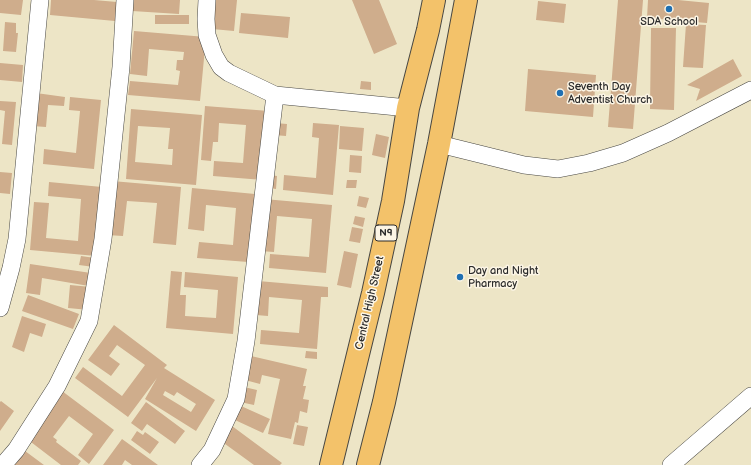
<!DOCTYPE html>
<style>
body{margin:0}
canvas{display:block;background:#ede5c6}
</style>
<canvas width="751" height="465"></canvas>
<script>
const ctx = document.querySelector('canvas').getContext('2d');
ctx.lineJoin = 'round';
function paint(path, color) {
  ctx.fillStyle = color;
  ctx.fill(path, 'evenodd');
}
function poly(rows) {
  const path = new Path2D();
  for (const r of rows) {
    path.moveTo(r[0], r[1]);
    for (let i = 2; i < r.length; i += 2) path.lineTo(r[i], r[i + 1]);
  }
  return path;
}
function strokePath(path, color, width, dash) {
  ctx.strokeStyle = color;
  ctx.lineWidth = width;
  ctx.lineCap = dash ? 'butt' : 'round';
  ctx.setLineDash(dash || []);
  ctx.stroke(path);
}
function label(font, color, halo, rows, align = 'center') {
  ctx.font = font + ' "Balsamiq Sans",sans-serif';
  ctx.lineWidth = 3;
  ctx.setLineDash([]);
  ctx.textBaseline = 'middle';
  ctx.strokeStyle = halo;
  ctx.fillStyle = color;
  for (const [text, x, y, turn = 0] of rows) {
    ctx.save();
    ctx.translate(x, y);
    ctx.rotate((+turn || 0) * Math.PI / 180);
    ctx.textAlign = isNaN(turn) ? turn : align;
    if (halo) ctx.strokeText(text, 0, 0);
    ctx.fillText(text, 0, 0);
    ctx.restore();
  }
}
const building = poly([
 [0,0,23,0,21,15,0,13],
 [51,0,94,0,117,2,115,21,50,15],
 [133,0,180,0,179,14,132,11],
 [214,0,237,0,234,31,212,29],
 [352,0,379,0,397,44,374,54],
 [618,0,643,0,633,129,608,127],
 [648,0,678,0,709,3,707,23,647,18],
 [538,1,566,4,564,23,536,20],
 [241,13,290,17,288,38,239,33],
 [155,15,189,15,189,24,155,24],
 [5,22,16,23,16,33,18,33,16,52,3,51],
 [686,24,706,25,703,68,683,67],
 [651,28,676,28,674,110,650,109],
 [134,31,206,37,200,101,128,95,130,81,178,85,180,71,176,70,177,60,183,60,184,52,149,49,147,76,130,74],
 [733,59,742,76,696,101,700,89,687,85],
 [0,63,23,65,22,82,0,80],
 [528,69,596,75,593,117,525,111],
 [361,81,371,82,371,90,360,89],
 [36,93,65,97,64,106,48,105,46,127,32,126],
 [70,97,101,100,94,169,43,164,44,149,76,153,80,111,69,110],
 [0,101,16,102,12,145,2,144,5,111,0,110],
 [205,106,269,111,263,180,213,176,214,161,243,163,246,125,219,123,218,142,213,142,211,161,201,160],
 [131,109,202,115,196,185,126,179],
 [138,126,170,128,168,149,173,149,172,165,135,162],
 [275,123,287,124,286,136,274,135],
 [313,123,339,125,333,195,283,190,284,175,316,178,319,138,312,137],
 [340,126,364,128,362,151,339,149],
 [376,134,389,137,385,158,372,155],
 [350,155,362,156,361,173,349,172],
 [0,172,12,173,10,194,0,193],
 [270,175,277,176,276,189,269,188],
 [347,180,357,180,356,188,346,188],
 [112,181,181,187,176,245,153,243,157,203,127,201,123,236,107,235],
 [49,182,102,187,96,256,30,250,34,202,49,203,46,238,78,241,81,199,48,196],
 [192,188,255,194,248,262,197,258,199,242,233,245,236,208,206,205,204,231,188,229],
 [359,196,369,198,366,208,357,206],
 [264,199,332,205,326,273,269,268,270,254,309,257,312,219,277,216,274,252,260,251],
 [355,216,365,218,363,227,353,224],
 [352,227,363,229,360,243,349,241],
 [344,251,358,254,351,288,337,285],
 [81,256,95,258,94,267,79,265],
 [30,264,91,273,89,286,42,278,40,295,26,293],
 [171,271,182,272,180,295,186,295,185,316,216,318,218,290,184,287,185,272,238,277,233,334,166,328],
 [258,281,328,287,328,297,321,297,317,349,260,344,261,330,299,333,302,300,269,297,268,316,256,315],
 [70,285,91,287,89,310,68,308],
 [28,295,79,314,73,329,22,311],
 [22,316,46,324,42,337,30,333,24,352,12,347],
 [114,325,167,365,164,368,215,400,196,431,145,399,157,378,128,417,75,378,83,367,122,396,145,365,117,345,109,356,120,364,111,376,88,360],
 [165,391,174,396,177,392,196,404,191,412,163,395],
 [306,351,317,352,317,359,305,358],
 [251,356,307,369,303,386,306,386,303,399,309,400,307,413,300,411,298,423,295,422,291,439,268,434,280,379,262,375,260,384,245,380],
 [244,387,257,390,254,405,240,402],
 [62,391,114,430,89,464,78,455,93,434,69,416,53,437,57,440,56,442,81,461,78,465,61,465,27,439],
 [1,401,14,411,0,431,0,402],
 [146,402,185,431,175,444,147,424,142,431,131,423],
 [241,406,270,419,263,433,235,420],
 [297,425,308,427,304,446,293,444],
 [232,426,282,463,280,465,254,465,221,441],
 [137,431,143,435,145,432,159,442,150,454,131,440],
 [122,439,158,465,132,465,125,460,122,465,103,465],
 [21,448,44,465,9,465]
]);
const street = poly([
 [207,0,206,19,207,35,214,55,221,67,229,73,275,95,408,108],
 [439,144,524,165,558,169,589,163,623,153,668,133,751,90],
 [0,308,11,268,17,239,40,0],
 [3,465,16,450,57,386,89,321,103,239,121,67,125,0],
 [200,465,212,450,236,399,246,341,275,95],
 [671,465,751,396]
]);
const highway = poly([
 [331,465,373,293,393,201,408,108,428,30,434,0],
 [368,465,384,402,439,144,466,0]
]);
const markers = [
 [669,9,4,"#1f6fb2"],
 [560,93,4,"#1f6fb2"],
 [460,277,4,"#1f6fb2"]
];
const shields = [
 [386,233,22]
];
const shieldNames = [
 ["N9",386,233]
];
const poiNames = [
 ["SDA School",669,22,"center"],
 ["Seventh Day",568,87],
 ["Adventist Church",568,100],
 ["Day and Night",468,271],
 ["Pharmacy",468,284]
];
const streetNames = [
 ["Central High Street",370,303,-77]
];
paint(building, '#cfad8c');
strokePath(street, '#484742', 18);
strokePath(highway, '#484742', 24);
strokePath(street, '#fff', 17);
strokePath(highway, '#f3c26a', 22);
for (const [x, y, r, color] of markers) {
  const dot = new Path2D();
  dot.arc(x, y, r, 0, 2 * Math.PI);
  ctx.fillStyle = color;
  ctx.fill(dot);
  strokePath(dot, '#fcf5e5', 1.5);
}
for (const [x, y, w] of shields) {
  const box = new Path2D();
  box.roundRect(x - w / 2, y - 8, w, 16, 3);
  ctx.fillStyle = '#fcf5e5';
  ctx.fill(box);
  strokePath(box, '#2b2b2b', 1);
}
label('bold 10px', '#2b2b2b', null, shieldNames);
label('11px', '#2b2b2b', '#fcf5e5', poiNames, 'left');
label('11px', '#2b2b2b', '#fcf5e5', streetNames);
</script>
